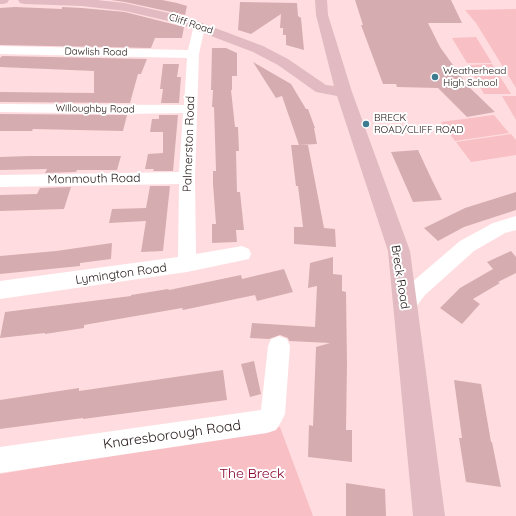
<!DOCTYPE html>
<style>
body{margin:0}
canvas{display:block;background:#ffdcdf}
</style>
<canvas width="516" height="516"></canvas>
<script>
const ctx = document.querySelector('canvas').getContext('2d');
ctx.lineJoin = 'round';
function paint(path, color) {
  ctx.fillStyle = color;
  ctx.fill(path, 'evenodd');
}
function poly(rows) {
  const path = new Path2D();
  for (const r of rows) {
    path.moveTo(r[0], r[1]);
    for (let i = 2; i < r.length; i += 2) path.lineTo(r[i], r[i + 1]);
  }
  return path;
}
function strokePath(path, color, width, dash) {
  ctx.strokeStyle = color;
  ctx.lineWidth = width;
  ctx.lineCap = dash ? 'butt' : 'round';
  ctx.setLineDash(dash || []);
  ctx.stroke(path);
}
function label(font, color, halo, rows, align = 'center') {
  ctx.font = font + ' Quicksand,sans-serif';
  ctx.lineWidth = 4;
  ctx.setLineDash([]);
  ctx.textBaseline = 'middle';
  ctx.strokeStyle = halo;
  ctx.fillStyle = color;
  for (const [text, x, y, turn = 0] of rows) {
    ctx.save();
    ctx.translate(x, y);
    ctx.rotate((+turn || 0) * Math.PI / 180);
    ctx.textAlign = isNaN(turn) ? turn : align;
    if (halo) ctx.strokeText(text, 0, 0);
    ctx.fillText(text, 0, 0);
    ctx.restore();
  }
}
const green = poly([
 [516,9,516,88,476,23,465,10],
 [476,37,492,63,467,63,452,38],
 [492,64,511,94,484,94,468,65],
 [502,96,516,96,516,120],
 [494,115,509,133,455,141,441,122],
 [511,134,516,140,516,155,471,162,456,142],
 [280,427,313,516,0,516,0,474]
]);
const building = poly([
 [111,0,162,0,177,3,187,6,185,15,125,2],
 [355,0,451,0,462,23,428,23,440,47,468,86,495,112,467,117,438,88,397,87,396,84,383,84,361,25,363,25],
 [240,2,297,3,298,16,301,18,304,50,286,45,286,35,283,35,283,28,280,28,281,14,251,34,238,30],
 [15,7,62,9,62,7,82,8,125,12,184,27,182,38,155,38,151,48,0,45,0,8],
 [212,48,226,48,237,53,237,76,232,76,232,90,231,90,235,127,238,127,239,151,236,151,237,192,240,192,244,230,236,230,237,242,212,243,212,224,216,224,213,184,213,171,216,171,214,107,212,107,213,90,211,90],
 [2,56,147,59,141,74,138,74,130,103,0,102,0,92,94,93,94,71,0,67,0,58],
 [253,62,291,84,306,109,308,109,315,128,314,128,317,144,299,145,282,96,276,98],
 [163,64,179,64,177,77,181,77,179,103,161,103,163,89,160,89],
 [0,114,127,115,123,131,33,129,32,131,0,131],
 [159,115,178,115,173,171,153,171,154,169,145,169,148,154,163,153,163,132,150,132,152,119,159,119],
 [291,145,308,145,324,228,335,229,336,247,294,244,294,227,303,227,298,186,296,186],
 [418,150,432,180,442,200,413,202,391,152],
 [28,156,121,156,117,170,77,170,76,172,45,173,47,169,0,170,0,157],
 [150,186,170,186,163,251,141,252,146,221,109,223,112,209,146,208],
 [71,187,64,209,0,211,0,195,37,194,40,188],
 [516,192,516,210,464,227,438,241,424,228,465,208],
 [112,243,111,259,80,263,80,266,0,274,0,256,56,251],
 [511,251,516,257,516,273,498,282,500,283,473,299,480,304,462,324,440,308,460,288,493,269,487,262],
 [333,257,333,274,342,275,342,291,346,292,347,363,346,430,352,430,352,462,308,457,309,425,313,426,316,347,330,343,289,341,288,338,280,335,269,339,250,338,252,323,315,327,317,286,308,288,310,263],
 [284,269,293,292,257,301,255,295,183,310,182,308,84,325,84,328,45,334,45,333,0,338,5,312,131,296,131,295,168,289,169,290,241,275,242,279],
 [254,361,261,394,250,397,241,364],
 [223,370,227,400,83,419,83,418,0,429,0,400,79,388,79,391],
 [454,380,481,384,491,442,492,442,501,487,466,482,459,438,462,438],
 [346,483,385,489,386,516,346,516]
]);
const street = poly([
 [202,24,206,25,208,27,204,31,199,54,195,178,196,254,242,246,249,249,251,254,249,259,187,272,0,299,0,281,178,257,179,184,0,187,0,175,179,172,183,113,131,114,0,112,0,104,184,105,187,58,0,54,0,46,188,50,193,29,198,25,202,24],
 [516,216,516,230,505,233,474,251,425,295,412,312,405,315,398,312,395,306,411,283,460,241,493,223,516,216],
 [279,336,287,339,290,346,285,414,281,422,276,430,267,433,0,473,0,447,261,410,268,346,271,339,279,336]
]);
const secondary = poly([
 [0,0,9,0,7,3,3,4,0,4,0,0],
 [18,0,97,0,125,3,186,17,263,46,288,59,326,85,334,86,316,15,315,0,327,0,328,15,352,92,410,251,445,516,413,516,388,251,337,96,316,92,278,65,253,52,177,23,125,11,82,6,24,4,20,3,18,0]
]);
const markers = [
 [435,77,4,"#3d7b91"],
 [366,124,4,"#3d7b91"]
];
const farStreetnames = [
 ["Cliff Road",191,24,18],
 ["Dawlish Road",96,52,1],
 ["Willoughby Road",95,109,1]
];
const farPoinames = [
 ["Weatherhead",443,71],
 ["High School",443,83],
 ["BRECK",374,118],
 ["ROAD/CLIFF ROAD",374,130]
];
const streetNames = [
 ["Palmerston Road",189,144,-88],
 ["Monmouth Road",94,179,-1],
 ["Lymington Road",121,274,-8],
 ["Breck Road",400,277,81]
];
const nearStreetnames = [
 ["Knaresborough Road",172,435,-8]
];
const nearParknames = [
 ["The Breck",252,474]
];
paint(green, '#f8bfc4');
paint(building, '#d5adb0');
paint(street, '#fff');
paint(secondary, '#e1bbc1');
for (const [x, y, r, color] of markers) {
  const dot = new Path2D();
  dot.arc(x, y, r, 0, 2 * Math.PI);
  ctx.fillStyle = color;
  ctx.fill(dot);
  strokePath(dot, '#fff', 1.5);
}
label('10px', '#221415', '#fff', farStreetnames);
label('10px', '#221415', '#fff', farPoinames, 'left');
label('12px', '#221415', '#fff', streetNames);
label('14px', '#221415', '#fff', nearStreetnames);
label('14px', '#86002c', '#fff', nearParknames);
</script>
